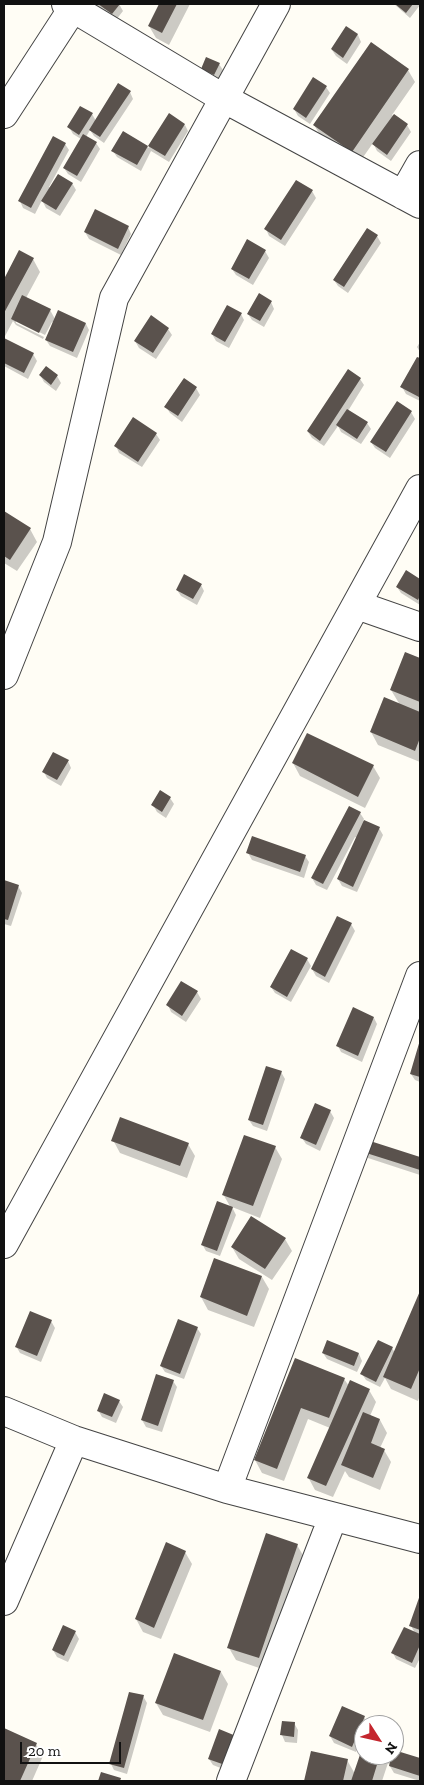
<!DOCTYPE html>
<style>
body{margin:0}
#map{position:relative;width:424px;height:1785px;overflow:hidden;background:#fffdf5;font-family:"Zilla Slab",serif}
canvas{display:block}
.frame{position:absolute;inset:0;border:5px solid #111;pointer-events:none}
.north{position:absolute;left:354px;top:1715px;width:50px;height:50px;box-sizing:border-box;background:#fff;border:1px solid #a0a0a0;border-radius:50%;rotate:125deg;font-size:14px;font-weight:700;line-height:20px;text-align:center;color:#111}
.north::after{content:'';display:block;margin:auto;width:18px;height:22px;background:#c4262e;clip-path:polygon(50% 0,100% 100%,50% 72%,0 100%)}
.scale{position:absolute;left:20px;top:1742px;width:101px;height:22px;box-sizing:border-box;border:2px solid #111;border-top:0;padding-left:6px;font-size:15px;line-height:18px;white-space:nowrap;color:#111;-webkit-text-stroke:4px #fff;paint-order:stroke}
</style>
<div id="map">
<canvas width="424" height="1785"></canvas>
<div class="frame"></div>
<div class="north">N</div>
<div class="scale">20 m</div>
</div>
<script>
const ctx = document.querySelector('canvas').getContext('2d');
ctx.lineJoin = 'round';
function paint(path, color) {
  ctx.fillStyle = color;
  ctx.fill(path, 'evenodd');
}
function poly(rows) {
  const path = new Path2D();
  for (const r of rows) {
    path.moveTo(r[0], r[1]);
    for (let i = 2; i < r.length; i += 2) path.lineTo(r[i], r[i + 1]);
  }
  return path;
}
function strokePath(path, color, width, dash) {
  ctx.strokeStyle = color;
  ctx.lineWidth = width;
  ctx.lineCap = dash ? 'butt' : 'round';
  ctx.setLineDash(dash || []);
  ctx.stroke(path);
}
const shadow = poly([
 [95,4,119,4,123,11,116,20],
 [160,4,190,4,169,45,156,38,149,26],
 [394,4,420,4,420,5,410,18],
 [346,28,358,35,361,42,347,64,336,56,332,50],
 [219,64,223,70,218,81,206,76,203,69],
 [408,70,415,82,392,115,407,125,411,132,391,161,377,151,373,143,359,163,322,138,314,125],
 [326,87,330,93,310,124,298,116,294,109],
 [130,92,133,99,104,143,94,136,90,130,86,137,96,143,100,149,81,182,68,174,64,168,81,139,73,134,69,127,92,114,96,121],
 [185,125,188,131,169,162,151,151,141,171,117,157,113,151,124,133,149,148,149,146],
 [65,144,69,150,49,187,51,188,72,183,76,190,60,216,46,208,42,200,35,214,23,208,20,201],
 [312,191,316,198,285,246,269,236,266,229],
 [128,227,131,234,121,255,89,239,85,232],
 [368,229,377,236,381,243,348,293,338,286,334,280],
 [248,241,265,251,269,258,253,285,236,275,232,269],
 [20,252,33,259,40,272,26,298,50,310,55,319,86,324,89,330,77,358,50,346,46,340,54,323,52,322,45,335,16,320,16,323,44,337,43,339,16,325,13,321,4,338,4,281],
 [271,302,274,309,264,327,252,320,248,314],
 [241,314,244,320,229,348,216,341,212,334],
 [168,329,172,335,156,359,139,348,135,341],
 [4,340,33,354,37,361,28,379,4,366],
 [420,342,420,352,417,347],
 [418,358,420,360,420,401,406,394,402,387],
 [46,368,57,376,61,383,56,391,44,382,40,375],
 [348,371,360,379,364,385,348,411,367,423,371,429,361,444,341,432,338,426,324,446,312,438,308,432],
 [196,388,200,395,182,422,170,413,166,407],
 [397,403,411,412,415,419,390,458,375,448,371,442],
 [156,434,160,440,142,467,119,453,116,446],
 [4,512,30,529,37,542,17,571,4,563],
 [406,572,420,581,420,605,401,593,397,587],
 [201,585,204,591,197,605,181,596,177,590],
 [405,654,420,660,420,762,378,745,371,732,400,705,391,690],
 [68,761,71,768,61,786,47,778,44,772],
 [293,763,373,766,380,778,365,808,300,776],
 [170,798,174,804,166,818,157,812,153,805],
 [360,813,364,819,363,821,379,828,383,835,357,892,342,886,338,879,357,838,355,837,327,890,316,885,312,878],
 [248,853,305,856,309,862,304,878,252,860],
 [4,882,18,886,22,893,11,926,4,924],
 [351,924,355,931,329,983,316,976,312,969],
 [307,959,311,966,291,1002,275,993,271,987],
 [197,992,201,999,186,1022,171,1012,168,1005],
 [374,1018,377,1024,362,1062,341,1052,338,1046],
 [420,1042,420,1082,415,1080,411,1074],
 [281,1072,285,1079,267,1131,253,1126,249,1120],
 [330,1111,334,1118,320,1151,306,1144,302,1138],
 [113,1140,188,1144,195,1156,187,1178,120,1153],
 [368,1142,420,1158,420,1175,368,1158,364,1152],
 [275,1147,282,1159,260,1218,232,1207,236,1215,220,1256,206,1251,202,1244,231,1208,223,1194],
 [285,1239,292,1251,272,1280,239,1259,232,1247],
 [262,1277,269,1289,254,1327,208,1310,201,1297],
 [420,1294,420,1395,418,1401,391,1389,385,1378,380,1387,366,1380,362,1374,379,1342,392,1348,395,1353],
 [51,1321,55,1328,41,1362,20,1353,16,1346],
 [197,1328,201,1334,184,1379,165,1372,161,1366],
 [323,1353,359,1354,362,1361,357,1372,327,1359],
 [295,1360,344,1379,349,1386,369,1390,376,1402,370,1416,380,1420,387,1433,380,1448,384,1450,391,1462,380,1490,349,1477,345,1471,333,1497,315,1490,308,1477,330,1428,308,1419,284,1481,262,1473,255,1460],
 [173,1381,177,1387,162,1432,146,1427,142,1420],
 [119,1401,123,1407,116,1423,102,1417,98,1410],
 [297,1545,304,1557,265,1670,236,1660,229,1648],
 [185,1552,192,1564,161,1639,143,1632,136,1619],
 [420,1598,420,1658,415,1668,396,1659,393,1653,415,1633,411,1626],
 [75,1632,79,1639,68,1662,57,1657,53,1650],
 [221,1672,228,1684,210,1732,163,1715,156,1703],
 [143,1696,147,1703,127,1774,114,1770,111,1764],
 [364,1717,368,1724,364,1725,364,1733,356,1752,334,1743,330,1736],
 [294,1723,298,1730,297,1743,285,1742,282,1735],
 [4,1729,36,1744,43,1756,32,1781,4,1781],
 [220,1731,228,1771,213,1765,209,1759],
 [364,1746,364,1755,394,1755,394,1752,420,1760,420,1781,394,1773,388,1763,382,1781,306,1781,312,1752,347,1760,355,1774]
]);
const building = poly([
 [98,4,120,4,112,14],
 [159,4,177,4,162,33,148,26],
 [395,4,413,4,406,13],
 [346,26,358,34,343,58,331,49],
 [371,42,409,69,352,152,313,125],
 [206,57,220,63,214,75,201,69],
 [313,77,327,86,306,118,293,109],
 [118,83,131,91,100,137,89,130],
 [80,106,93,113,79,135,67,127],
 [169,113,185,124,165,156,148,146],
 [394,114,408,124,387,155,372,144],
 [123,131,148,146,137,165,111,151],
 [83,134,97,142,77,176,63,168],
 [53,136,66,143,31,208,18,201],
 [58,174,73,183,56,210,41,201],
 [296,180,313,190,281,240,264,229],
 [95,209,129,226,118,249,84,232],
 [367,228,378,235,344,287,333,280],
 [247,239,266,250,249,279,231,269],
 [19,250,34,258,4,313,4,279],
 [259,293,272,301,260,321,247,314],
 [22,295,51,309,39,333,11,319],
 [227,305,242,313,225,342,211,334],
 [58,310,86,323,73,352,45,340],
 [151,315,169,328,153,353,134,341],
 [4,338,34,353,24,373,4,363],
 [417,357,420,358,419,397,400,387],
 [46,366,58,375,51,385,39,375],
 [348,369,361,378,320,441,307,431],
 [184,378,197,387,178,416,164,407],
 [397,401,412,411,386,452,370,442],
 [347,409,368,422,357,439,336,425],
 [133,417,157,433,138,462,114,446],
 [4,511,31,528,10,560,4,556],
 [406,570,420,579,420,596,418,600,396,587],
 [184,574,202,584,193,599,176,590],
 [405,652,420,658,420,702,390,690],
 [384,697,420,712,420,738,415,751,370,732],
 [307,733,374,765,358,797,292,763],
 [53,752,69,760,57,780,42,772],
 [160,790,171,797,162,812,151,805],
 [349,806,361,812,323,884,311,878],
 [364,820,380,827,353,887,337,879],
 [252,836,306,855,300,872,246,853],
 [4,880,19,885,8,920,4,919],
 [337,916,352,923,325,977,311,969],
 [291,949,308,958,287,997,270,987],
 [181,981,198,991,182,1016,166,1005],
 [353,1007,374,1017,358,1056,336,1046],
 [420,1040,420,1077,410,1074],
 [266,1066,282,1071,263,1125,248,1120],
 [315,1103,331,1110,316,1145,300,1138],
 [120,1117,189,1143,180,1166,111,1141],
 [244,1135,276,1146,253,1206,222,1195],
 [367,1140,420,1157,420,1170,363,1152],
 [217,1201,233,1207,217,1251,201,1245],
 [251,1216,286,1238,265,1269,231,1247],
 [214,1258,262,1276,247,1316,200,1297],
 [420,1291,420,1368,411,1389,383,1377],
 [30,1311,52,1320,37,1356,15,1347],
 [178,1319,198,1327,180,1374,160,1366],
 [327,1340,359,1353,354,1366,322,1353],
 [378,1340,393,1347,376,1382,360,1374],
 [295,1358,345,1378,329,1418,301,1408,277,1469,254,1460],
 [156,1374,174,1380,158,1426,141,1420],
 [350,1380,370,1389,326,1486,307,1478],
 [104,1393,120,1400,112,1417,97,1411],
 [363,1412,380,1419,371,1443,385,1449,373,1478,341,1465],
 [266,1533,298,1544,259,1658,227,1648],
 [166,1542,186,1551,154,1628,135,1619],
 [420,1595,420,1630,409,1626],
 [63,1625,76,1631,64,1656,52,1650],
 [404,1627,420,1634,420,1645,412,1663,391,1653],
 [174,1653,221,1671,203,1720,155,1703],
 [129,1692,144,1695,124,1768,109,1764],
 [342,1706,365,1716,352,1747,329,1736],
 [282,1721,295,1722,294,1737,280,1735],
 [4,1728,37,1743,20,1781,4,1781],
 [219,1729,236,1736,225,1765,208,1759],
 [364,1743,364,1755,380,1755,372,1781,351,1781],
 [394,1750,420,1758,420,1776,389,1766,392,1755,394,1755],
 [311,1751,348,1759,343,1781,304,1781],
 [101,1772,121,1778,120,1781,98,1781]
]);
const minor = poly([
 [66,4,223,98,420,204],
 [4,114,73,8],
 [403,195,420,165],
 [357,605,420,627],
 [4,675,57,542,114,298,276,4],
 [4,1244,420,489],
 [4,1411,74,1440,227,1489,420,1539],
 [227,1489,420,976],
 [4,1601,74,1440],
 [231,1781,333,1517]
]);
paint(shadow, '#0003');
paint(building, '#5a524d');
strokePath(minor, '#444', 30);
strokePath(minor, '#fff', 28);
</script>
